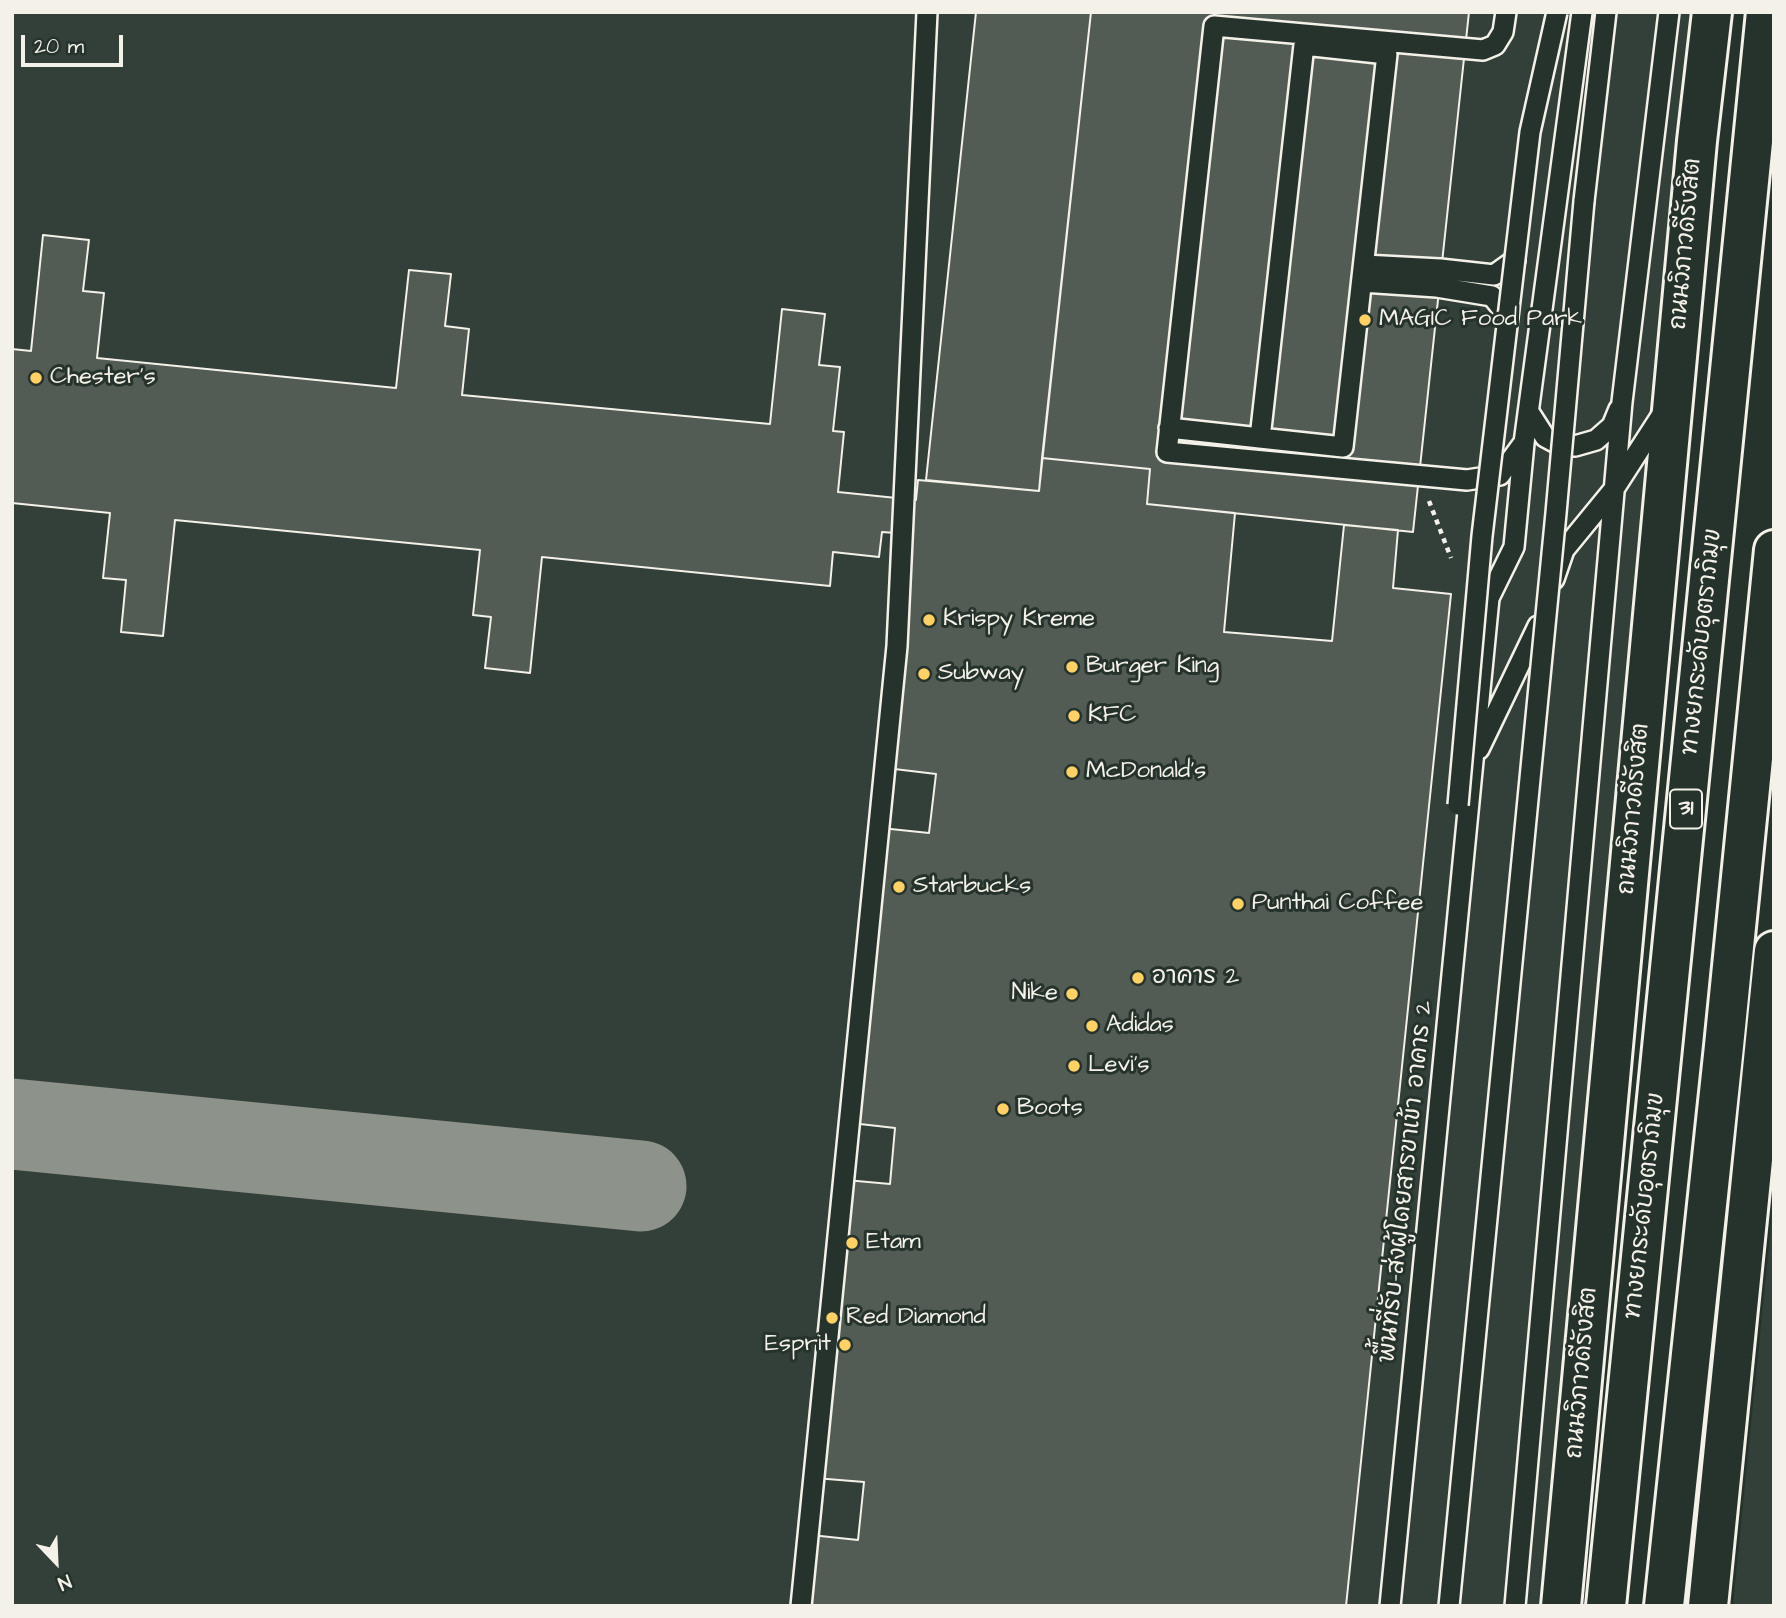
<!DOCTYPE html>
<meta charset="utf-8">
<style>
body{margin:0}
#map{position:relative;width:1786px;height:1618px;overflow:hidden;background:#26332d;font-family:"Architects Daughter",sans-serif}
canvas{display:block}
.frame{position:absolute;inset:0;border:14px solid #f4f1e8;pointer-events:none}
.north{position:absolute;left:21px;top:1527px;width:70px;height:70px;-webkit-text-stroke:5px #26332d;paint-order:stroke;rotate:157deg;font-size:19px;font-weight:700;line-height:28px;text-align:center;color:#f4f1e8}
.north::after{content:'';display:block;margin:auto;width:24px;height:32px;background:#f4f1e8;clip-path:polygon(50% 0,100% 100%,50% 72%,0 100%)}
.scale{position:absolute;left:21px;top:35px;width:102px;height:32px;box-sizing:border-box;border:4px solid #f4f1e8;border-top:0;padding-left:9px;font-size:21px;line-height:24px;white-space:nowrap;color:#f4f1e8;-webkit-text-stroke:5px #26332d;paint-order:stroke}
</style>
<div id="map">
<canvas width="1786" height="1618"></canvas>
<div class="frame"></div>
<div class="north">N</div>
<div class="scale">20 m</div>
</div>
<script>
const ctx = document.querySelector('canvas').getContext('2d');
ctx.lineJoin = 'round';
function paint(path, color) {
  ctx.fillStyle = color;
  ctx.fill(path, 'evenodd');
}
function poly(rows) {
  const path = new Path2D();
  for (const r of rows) {
    path.moveTo(r[0], r[1]);
    for (let i = 2; i < r.length; i += 2) path.lineTo(r[i], r[i + 1]);
  }
  return path;
}
function strokePath(path, color, width, dash) {
  ctx.strokeStyle = color;
  ctx.lineWidth = width;
  ctx.lineCap = dash ? 'butt' : 'round';
  ctx.setLineDash(dash || []);
  ctx.stroke(path);
}
function label(font, color, halo, rows, align = 'center') {
  ctx.font = font + ' "Architects Daughter","Playpen Sans Thai",sans-serif';
  ctx.lineWidth = 6;
  ctx.setLineDash([]);
  ctx.textBaseline = 'middle';
  ctx.strokeStyle = halo;
  ctx.fillStyle = color;
  for (const [text, x, y, turn = 0] of rows) {
    ctx.save();
    ctx.translate(x, y);
    ctx.rotate((+turn || 0) * Math.PI / 180);
    ctx.textAlign = isNaN(turn) ? turn : align;
    if (halo) ctx.strokeText(text, 0, 0);
    ctx.fillText(text, 0, 0);
    ctx.restore();
  }
}
const built = poly([
 [12,12,1707,12,1545,1606,12,1606],
 [1774,1196,1774,1606,1733,1606,1737,1564]
]);
const taxiway = poly([
 [12,1124,641,1186]
]);
const building = poly([
 [976,12,1091,12,1039,491,926,480,976,12],
 [1091,12,1469,12,1413,532,1147,504,1150,469,1042,458,1091,12],
 [43,235,89,240,83,291,104,293,97,358,396,388,409,270,451,274,445,326,469,329,462,395,770,424,782,309,825,314,819,365,840,367,833,431,844,432,838,492,916,500,918,480,1039,491,1042,458,1150,469,1147,504,1235,513,1224,632,1332,641,1344,525,1398,530,1393,588,1451,594,1346,1606,804,1606,811,1535,858,1540,864,1482,815,1478,846,1180,890,1184,895,1128,851,1123,881,828,929,833,936,774,886,768,910,534,882,532,879,557,833,552,830,586,542,557,530,673,485,668,491,617,473,615,480,550,175,520,163,636,121,632,126,580,103,578,110,513,12,503,12,349,31,351,43,235]
]);
const path = poly([
 [1429,501,1451,558]
]);
const lane = poly([
 [1506,12,1503,32,1495,45,1483,50,1214,26,1167,452,1467,480,1500,475,1522,445],
 [1304,45,1387,54,1343,447,1260,438,1304,45],
 [1584,201,1606,12],
 [1364,265,1440,269,1494,275,1515,260],
 [1362,282,1437,287,1492,296,1508,316],
 [1529,412,1545,437,1558,444,1575,446,1596,440,1612,426,1619,409],
 [1169,428,1260,438],
 [1554,579,1564,550,1614,489,1665,410],
 [1479,749,1538,626],
 [801,1606,897,646,927,12],
 [1390,1606,1489,598,1514,547,1524,443,1582,12],
 [1515,1606,1622,402,1669,12]
]);
const highway = poly([
 [1561,1606,1697,141,1712,12],
 [1606,1606,1766,12],
 [1664,1606,1724,1046,1774,550],
 [1708,1606,1774,951]
]);
const laneBridge = poly([
 [1458,805,1482,536,1530,132,1557,12],
 [1449,1606,1556,513,1584,201]
]);
const markers = [
 [1365,320,7,"#ffd166"],
 [36,378,7,"#ffd166"],
 [929,620,7,"#ffd166"],
 [1072,667,7,"#ffd166"],
 [924,674,7,"#ffd166"],
 [1074,716,7,"#ffd166"],
 [1072,772,7,"#ffd166"],
 [899,887,7,"#ffd166"],
 [1238,904,7,"#ffd166"],
 [1138,978,7,"#ffd166"],
 [1072,994,7,"#ffd166"],
 [1092,1026,7,"#ffd166"],
 [1074,1066,7,"#ffd166"],
 [1003,1109,7,"#ffd166"],
 [852,1243,7,"#ffd166"],
 [832,1318,7,"#ffd166"],
 [845,1345,7,"#ffd166"]
];
const shields = [
 [1686,809,32]
];
const shieldNames = [
 ["31",1686,809]
];
const streetNames = [
 ["ถนนวิภาวดีรังสิต",1687,244,-85],
 ["ทางยกระดับอุตราภิมุข",1703,642,-84],
 ["ถนนวิภาวดีรังสิต",1635,809,-85],
 ["พื้นที่รับ-ส่งผู้โดยสารขาเข้า อาคาร 2",1407,1182,-84],
 ["ทางยกระดับอุตราภิมุข",1646,1206,-84],
 ["ถนนวิภาวดีรังสิต",1583,1373,-85]
];
const poiNames = [
 ["MAGIC Food Park",1379,320],
 ["Chester's",50,378],
 ["Krispy Kreme",943,620],
 ["Burger King",1086,667],
 ["Subway",938,674],
 ["KFC",1088,716],
 ["McDonald's",1086,772],
 ["Starbucks",913,887],
 ["Punthai Coffee",1252,904],
 ["อาคาร 2",1152,978],
 ["Nike",1058,994,"right"],
 ["Adidas",1106,1026],
 ["Levi's",1088,1066],
 ["Boots",1017,1109],
 ["Etam",866,1243],
 ["Red Diamond",846,1318],
 ["Esprit",831,1345,"right"]
];
paint(built, '#333f39');
strokePath(taxiway, '#8d928a', 91);
paint(building, '#525c55');
strokePath(building, '#f4f1e8', 2);
strokePath(lane, '#f4f1e8', 24);
strokePath(highway, '#f4f1e8', 44);
strokePath(path, '#f4f1e8', 4.5, [5, 5]);
strokePath(lane, '#26332d', 19);
strokePath(highway, '#26332d', 38);
strokePath(laneBridge, '#f4f1e8', 24, []);
strokePath(laneBridge, '#26332d', 19);
for (const [x, y, r, color] of markers) {
  const dot = new Path2D();
  dot.arc(x, y, r, 0, 2 * Math.PI);
  ctx.fillStyle = color;
  ctx.fill(dot);
  strokePath(dot, '#26332d', 2.5);
}
for (const [x, y, w] of shields) {
  const box = new Path2D();
  box.roundRect(x - w / 2, y - 19.5, w, 39, 5);
  ctx.fillStyle = '#26332d';
  ctx.fill(box);
  strokePath(box, '#f4f1e8', 2);
}
label('bold 23px', '#f4f1e8', null, shieldNames);
label('24px', '#f4f1e8', '#26332d', streetNames);
label('24px', '#f4f1e8', '#26332d', poiNames, 'left');
</script>
